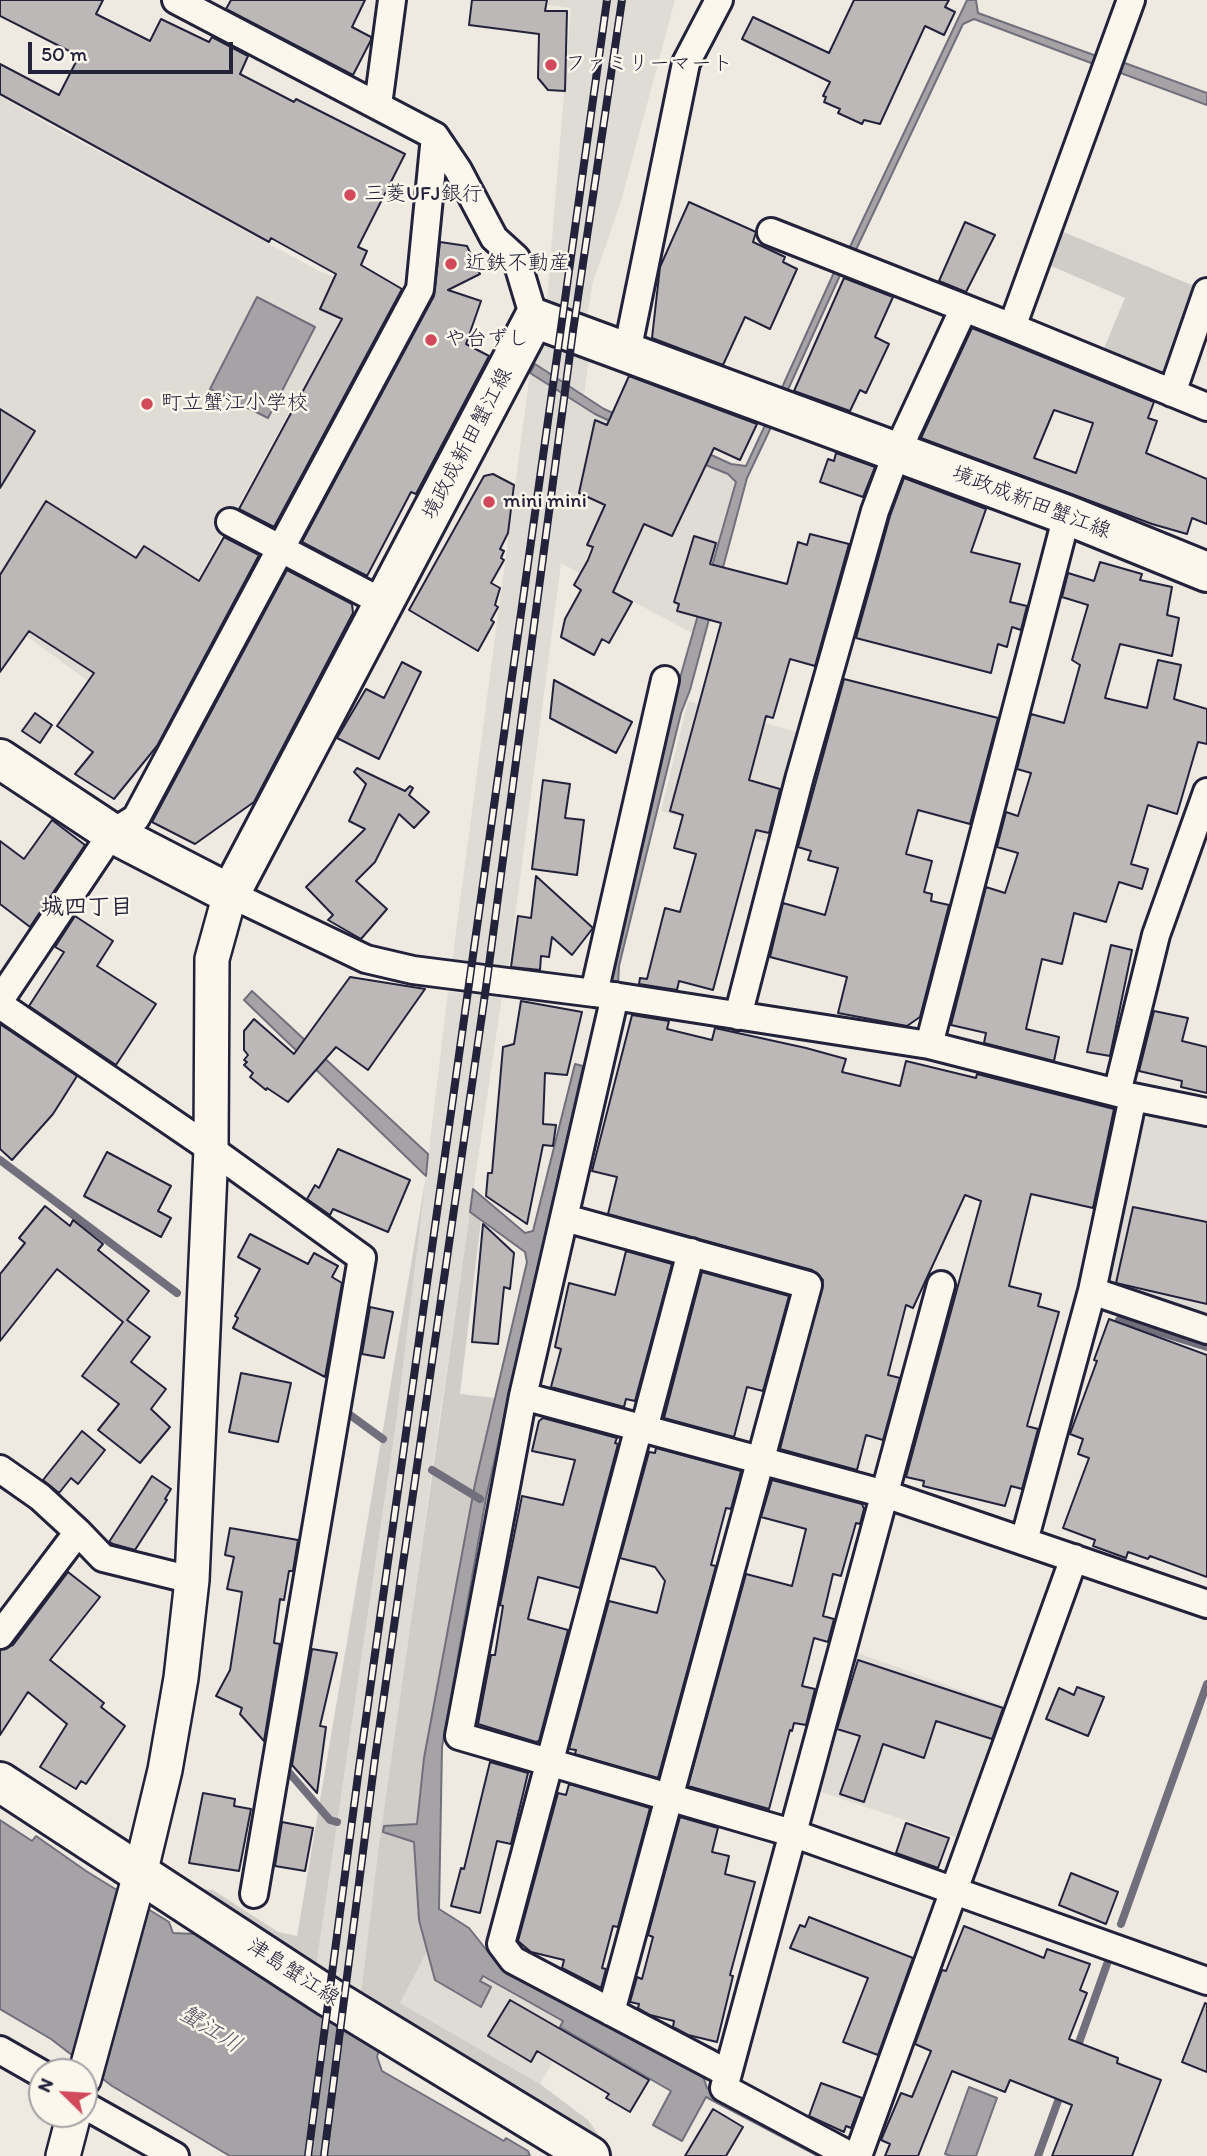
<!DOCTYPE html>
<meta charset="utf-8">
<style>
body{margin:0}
#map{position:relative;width:1207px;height:2156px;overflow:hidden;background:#eeeae2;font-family:Itim,sans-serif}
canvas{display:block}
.north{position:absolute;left:28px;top:2058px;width:70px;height:70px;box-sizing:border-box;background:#fbf7ec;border:2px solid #a4a2a5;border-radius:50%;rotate:294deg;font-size:19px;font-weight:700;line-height:28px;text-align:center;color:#22223b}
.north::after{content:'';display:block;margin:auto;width:24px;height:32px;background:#d1495b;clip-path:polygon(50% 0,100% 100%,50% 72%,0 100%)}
.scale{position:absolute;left:28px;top:42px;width:205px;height:32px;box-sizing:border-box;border:4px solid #22223b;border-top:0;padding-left:9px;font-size:21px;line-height:24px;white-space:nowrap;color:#22223b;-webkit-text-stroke:5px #fbf7ec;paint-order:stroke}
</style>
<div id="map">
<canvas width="1207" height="2156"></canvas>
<div class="north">N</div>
<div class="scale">50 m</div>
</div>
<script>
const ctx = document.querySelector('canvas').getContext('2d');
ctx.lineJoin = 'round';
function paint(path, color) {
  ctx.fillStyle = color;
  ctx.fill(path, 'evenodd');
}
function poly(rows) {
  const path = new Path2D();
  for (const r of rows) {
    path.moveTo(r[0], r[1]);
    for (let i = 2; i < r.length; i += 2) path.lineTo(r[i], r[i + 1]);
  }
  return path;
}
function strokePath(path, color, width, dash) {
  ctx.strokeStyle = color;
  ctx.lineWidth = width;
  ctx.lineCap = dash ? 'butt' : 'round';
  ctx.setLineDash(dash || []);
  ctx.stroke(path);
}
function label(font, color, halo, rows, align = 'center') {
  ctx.font = font + ' Itim,"Klee One",sans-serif';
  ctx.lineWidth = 5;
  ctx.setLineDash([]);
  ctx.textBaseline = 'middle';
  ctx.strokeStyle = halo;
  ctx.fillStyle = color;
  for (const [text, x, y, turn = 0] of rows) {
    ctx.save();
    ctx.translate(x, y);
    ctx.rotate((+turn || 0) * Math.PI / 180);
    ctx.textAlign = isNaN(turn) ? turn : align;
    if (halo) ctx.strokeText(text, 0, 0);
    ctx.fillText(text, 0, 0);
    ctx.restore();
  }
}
const built = poly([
 [549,0,675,0,621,201,593,282,586,321,555,310,547,300,571,8,548,5],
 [0,96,46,123,321,272,359,285,127,709,0,617],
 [545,338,590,352,584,395,535,364],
 [530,373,595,414,728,474,736,482,694,634,561,563,508,971,452,962],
 [688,701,807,735,779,845,661,811],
 [448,992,502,996,432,1470,360,2003,315,1974,397,1416],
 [1153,1113,1207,1124,1207,1317,1112,1286,1108,1281,1143,1120],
 [858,1653,1010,1708,961,1839,818,1791],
 [427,1952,435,1980,480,2007,480,1981,484,1973,563,2021,561,2027,570,2032,540,2084,400,2003]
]);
const green = poly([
 [1061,231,1199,288,1166,382,1102,353,1125,298,1049,265],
 [426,1176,397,1416,315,1974,187,1888,213,1890,278,1932,297,1936],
 [470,1212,481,1220,460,1394,496,1398,475,1484,424,1758,417,1824,385,1826,383,1832,414,1842,419,1920,427,1952,400,2003,540,2084,588,2120,613,2156,608,2156,360,2003,379,1845]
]);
const water = poly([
 [967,0,976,0,978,13,1102,58,1099,66,974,19,963,24,853,256,842,271,786,394,780,392,836,268,847,253,967,0],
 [1122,62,1207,93,1207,105,1118,72,1122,62],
 [257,297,315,327,268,418,210,389,257,297],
 [535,364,604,409,681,443,678,453,595,414,530,373,535,364],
 [767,421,773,423,747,478,690,690,681,713,619,966,618,985,605,983,666,727,736,482,728,474,691,459,696,448,731,464,746,466,767,421],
 [252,991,428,1154,426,1176,244,1000,252,991],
 [575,1064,583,1066,486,1498,442,1747,439,1909,469,1928,497,1963,702,2073,707,2088,836,2156,818,2156,706,2097,682,2141,653,2125,671,2091,560,2027,563,2021,483,1976,480,1981,491,1987,481,2007,435,1980,419,1920,414,1842,383,1832,384,1826,417,1824,424,1758,475,1484,527,1262,525,1252,470,1212,473,1189,525,1233,533,1231,575,1064],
 [0,1820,32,1841,36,1836,86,1871,169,1922,173,1933,195,1934,281,1984,379,2050,377,2057,382,2071,504,2141,506,2138,528,2151,530,2156,230,2156,112,2086,51,2039,0,2009,0,1820],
 [969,2087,997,2098,976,2156,951,2156,945,2154,969,2087]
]);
const stream = poly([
 [0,1160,177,1293],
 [1119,1320,1207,1347],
 [346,1412,383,1439],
 [432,1470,480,1499],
 [286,1769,330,1820,337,1822],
 [1121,1924,1207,1684],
 [1076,2051,1107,1964],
 [1038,2156,1062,2090]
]);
const building = poly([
 [0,0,103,0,96,14,150,41,161,19,209,42,212,37,248,56,240,74,294,102,296,99,405,154,358,247,367,251,361,265,402,289,274,527,239,509,342,319,320,309,336,274,271,238,269,242,0,94,0,64,59,95,79,56,0,16,0,0],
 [231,0,365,0,352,27,371,37,371,40,353,75,226,9,231,0],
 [472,0,547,0,545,11,567,11,565,91,548,90,538,78,539,34,469,25,472,0],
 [854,0,949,0,945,7,955,12,944,35,925,26,880,124,864,120,862,124,838,113,840,109,824,102,826,97,823,96,830,82,742,39,753,17,829,53,854,0],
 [689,202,756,232,753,242,785,257,783,262,797,269,770,329,745,317,723,365,652,338,660,267,689,202],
 [965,222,995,235,966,292,939,281,965,222],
 [440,242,467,246,480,274,448,290,481,301,466,344,489,356,416,494,411,492,367,576,302,542,434,296,440,242],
 [844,278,893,297,875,337,889,344,866,393,860,390,850,411,794,391,844,278],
 [972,328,1154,402,1148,418,1157,421,1146,453,1207,479,1207,524,1192,518,1187,534,1152,524,921,438,972,328],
 [1054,410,1093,423,1076,473,1034,458,1054,410],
 [629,376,757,424,740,460,714,448,672,536,644,524,613,592,632,602,609,643,602,639,594,655,561,637,565,619,581,590,574,585,588,560,593,547,587,545,605,505,579,493,595,420,607,425,629,376],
 [0,409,35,431,0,488,0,409],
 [836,453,875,467,863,497,820,482,828,459,834,461,836,453],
 [493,474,514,485,508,533,500,549,504,551,501,558,504,560,491,583,500,588,495,605,498,607,491,620,494,622,478,651,409,610,484,476,493,474],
 [904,478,986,509,971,552,1020,564,1010,602,1027,606,1021,630,1012,627,1007,647,998,644,991,673,856,638,890,516,904,478],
 [46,501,136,558,144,546,199,581,224,537,259,555,157,746,114,799,75,774,93,752,57,726,94,673,29,631,0,672,0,575,46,501],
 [810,534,849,544,815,666,790,659,773,718,766,716,749,780,780,789,769,833,756,830,713,990,679,981,677,990,639,984,640,978,647,979,665,908,680,912,696,854,674,848,683,815,670,811,721,623,677,611,679,604,674,602,694,536,716,543,710,564,787,584,798,542,807,545,810,534],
 [1100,562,1142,574,1140,580,1172,587,1167,615,1179,618,1172,656,1120,644,1105,698,1147,708,1158,660,1181,665,1174,699,1207,709,1207,744,1198,742,1177,814,1148,805,1131,864,1148,869,1142,889,1119,882,1106,922,1074,913,1062,964,1042,959,1026,1029,1059,1037,1054,1061,984,1043,986,1033,951,1025,986,887,1005,893,1018,853,997,847,1006,812,1018,816,1031,773,1017,769,1031,714,1064,723,1080,665,1072,660,1088,605,1062,597,1068,573,1094,581,1100,562],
 [287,570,352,604,353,613,254,802,195,844,152,822,287,570],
 [402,662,421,672,379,759,337,738,366,689,384,698,402,662],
 [844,679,998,718,970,824,918,810,906,854,932,861,924,892,932,894,931,901,949,905,920,1017,907,1026,838,1013,847,977,770,957,783,903,825,915,838,868,808,860,811,851,798,847,844,679],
 [554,680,632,722,616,753,550,718,554,680],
 [35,713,52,725,40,743,22,731,35,713],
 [357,768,405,791,410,786,413,788,409,795,429,812,414,828,399,814,375,862,356,881,387,909,361,939,328,920,333,915,306,887,365,829,349,821,366,784,354,772,357,768],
 [543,780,570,784,565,818,584,820,577,875,532,869,543,780],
 [52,820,85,845,30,927,0,904,0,841,24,859,52,820],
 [536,876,593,928,572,955,552,937,549,957,541,956,540,970,511,967,518,916,531,918,536,876],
 [75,916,113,941,97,966,156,1004,116,1065,29,1006,64,952,55,947,75,916],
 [1111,945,1132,950,1110,1056,1087,1052,1111,945],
 [350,977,425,989,368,1070,336,1047,288,1102,267,1088,266,1090,250,1077,253,1073,244,1065,247,1062,244,1060,248,1055,244,1050,244,1031,254,1019,294,1054,350,977],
 [521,1001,582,1012,567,1075,545,1073,543,1124,556,1125,553,1146,543,1145,527,1224,486,1196,488,1173,492,1173,503,1047,514,1044,521,1001],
 [1154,1011,1188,1018,1182,1041,1207,1047,1207,1093,1181,1087,1182,1081,1139,1071,1154,1011],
 [632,1015,669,1021,667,1029,712,1040,715,1028,806,1048,846,1059,842,1072,900,1086,906,1061,976,1078,977,1074,1114,1109,1093,1208,1031,1194,1009,1286,1041,1294,1038,1306,1059,1312,1027,1426,1038,1429,1022,1489,1011,1486,1005,1506,923,1486,924,1481,906,1477,981,1201,965,1195,913,1308,906,1305,888,1375,900,1378,883,1440,866,1435,857,1470,780,1449,823,1280,812,1270,608,1214,617,1177,592,1171,632,1015],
 [0,1024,77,1076,53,1114,12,1160,0,1149,0,1024],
 [338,1149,410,1180,388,1232,333,1209,330,1215,307,1199,315,1185,319,1188,338,1149],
 [107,1152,171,1186,158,1211,171,1218,161,1237,84,1196,107,1152],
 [45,1206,70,1226,73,1220,103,1244,98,1250,149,1291,127,1320,150,1337,131,1362,166,1389,151,1409,170,1427,140,1463,98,1430,119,1404,82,1376,123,1322,57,1269,0,1341,0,1274,25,1243,19,1238,45,1206],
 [1133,1207,1207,1222,1207,1304,1116,1283,1133,1207],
 [483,1224,514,1253,510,1289,504,1287,498,1344,472,1342,483,1224],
 [250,1234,308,1264,314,1253,338,1266,332,1277,342,1283,325,1377,233,1328,238,1318,235,1316,260,1269,238,1257,250,1234],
 [626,1251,672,1264,635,1401,626,1399,624,1407,551,1387,561,1349,555,1347,569,1283,615,1295,626,1251],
 [702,1272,789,1296,763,1391,747,1387,734,1437,664,1418,702,1272],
 [370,1307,393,1312,384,1358,362,1354,370,1307],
 [1109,1319,1207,1355,1207,1577,1150,1556,1148,1559,1128,1552,1126,1558,1093,1546,1095,1540,1063,1528,1089,1458,1078,1454,1083,1439,1070,1434,1097,1361,1094,1360,1109,1319],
 [241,1373,291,1383,278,1442,229,1432,241,1373],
 [543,1418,617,1438,615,1443,618,1444,580,1588,538,1577,528,1619,568,1630,539,1741,536,1742,478,1724,491,1655,495,1655,503,1606,500,1605,522,1496,563,1505,575,1460,532,1451,539,1421,543,1418],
 [82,1431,105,1450,78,1484,71,1478,59,1493,43,1480,82,1431],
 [656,1448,741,1471,731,1509,726,1508,711,1565,716,1566,658,1778,575,1754,576,1750,569,1749,609,1601,657,1613,665,1581,655,1567,620,1558,649,1452,655,1453,656,1448],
 [152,1476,171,1489,165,1499,167,1500,135,1550,113,1544,109,1542,152,1476],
 [772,1480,862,1504,864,1509,860,1524,856,1523,841,1576,833,1574,823,1616,834,1619,828,1642,814,1638,802,1686,815,1689,806,1725,794,1723,792,1731,790,1730,769,1809,688,1786,746,1574,792,1586,806,1529,761,1517,772,1480],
 [230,1528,298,1540,293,1571,289,1571,284,1600,280,1599,274,1643,280,1644,264,1741,240,1714,242,1708,216,1696,230,1670,242,1592,227,1589,234,1557,225,1555,230,1528],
 [68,1572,100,1597,50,1660,104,1703,101,1707,125,1726,86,1784,81,1781,76,1789,40,1767,67,1724,28,1692,0,1735,0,1650,13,1645,68,1572],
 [312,1649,337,1653,320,1726,326,1727,317,1793,292,1765,312,1649],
 [858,1660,1003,1708,992,1739,936,1721,924,1758,883,1744,864,1802,840,1794,860,1736,837,1729,858,1660],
 [1077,1687,1104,1697,1088,1736,1046,1719,1059,1688,1074,1695,1077,1687],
 [490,1762,528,1773,511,1844,497,1841,480,1913,451,1906,461,1868,464,1869,490,1762],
 [569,1784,650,1808,618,1927,613,1926,602,1968,606,1969,601,1988,562,1968,564,1960,531,1952,518,1941,558,1793,566,1795,569,1784],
 [203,1793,235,1799,234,1806,251,1809,239,1871,189,1863,203,1793],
 [680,1817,718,1828,712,1852,729,1856,725,1874,755,1882,730,1975,733,1976,717,2042,688,2035,673,2027,674,2021,650,2015,638,2008,639,2004,630,2002,637,1977,642,1979,653,1937,648,1935,680,1817],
 [282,1822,313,1828,305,1871,275,1866,282,1822],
 [906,1823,949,1838,938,1868,896,1853,906,1823],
 [1071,1873,1118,1892,1106,1924,1059,1905,1071,1873],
 [809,1917,913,1958,878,2055,843,2042,868,1978,790,1948,800,1925,805,1927,809,1917],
 [964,1926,1044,1958,1047,1949,1090,1964,1080,1990,1087,1993,1069,2039,1118,2058,1117,2063,1161,2080,1132,2156,1052,2156,1072,2105,1010,2080,1005,2092,952,2071,918,2156,885,2156,890,2144,881,2140,901,2093,912,2097,931,2051,915,2044,942,1970,946,1971,964,1926],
 [510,2000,649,2080,630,2112,606,2098,609,2094,537,2051,531,2062,488,2036,510,2000],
 [1205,2003,1207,2004,1207,2072,1182,2062,1205,2003],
 [821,2083,862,2098,851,2128,846,2126,844,2132,809,2116,821,2083],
 [713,2109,743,2127,726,2156,685,2156,713,2109]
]);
const minor = poly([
 [176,0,435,136,458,170,494,238,516,258,534,318],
 [1131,0,1012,327,1207,407],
 [378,105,392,0],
 [771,232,1012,327],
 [627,352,686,63,719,0],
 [1172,393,1207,292],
 [230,522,384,603],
 [230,894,366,959,413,970,594,993,929,1045,1133,1097,1207,1112],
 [594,993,665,680],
 [615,996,523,1396,459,1736,792,1833,1207,1981],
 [0,1000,112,833,136,818,420,289,435,136],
 [0,1005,211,1149,362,1258,254,1894],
 [738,1016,800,776,875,511,897,452,964,308],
 [929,1045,1067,515],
 [1117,1093,1156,935,1207,792],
 [565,1218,808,1285,611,2012],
 [1092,1291,1207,1330],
 [523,1396,885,1494,1207,1604],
 [639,1427,501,1944,513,1960,727,2073],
 [644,1429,691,1252],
 [0,1469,40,1497,78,1532,0,1635],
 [78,1532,103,1558,192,1580],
 [1024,1541,1092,1291,1133,1097],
 [0,2050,42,2074],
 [84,2105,175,2156],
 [851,2156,724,2088,941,1285],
 [858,2156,1074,1558]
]);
const tertiary = poly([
 [84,2079,140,1874,165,1770,181,1678,192,1580,211,1149,212,959,230,894],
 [63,2156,74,2114]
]);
const secondary = poly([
 [0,759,112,833,230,894,534,318,1067,515,1207,572],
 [0,1782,329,1997,590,2156]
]);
const rail = poly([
 [308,2156,359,1768,607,0],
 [324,2156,375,1758,487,980,573,331,622,0]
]);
const markers = [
 [551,65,7,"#d1495b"],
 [350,195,7,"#d1495b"],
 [451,264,7,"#d1495b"],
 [431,340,7,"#d1495b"],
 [147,404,7,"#d1495b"],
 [489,502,7,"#d1495b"]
];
const poiNames = [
 ["ファミリーマート",565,65],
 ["三菱UFJ銀行",364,195],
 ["近鉄不動産",465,264],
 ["や台ずし",445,340],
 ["町立蟹江小学校",161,404],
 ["mini mini",503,502]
];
const streetNames = [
 ["境政成新田蟹江線",468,444,-62],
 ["境政成新田蟹江線",1031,503,21],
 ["津島蟹江線",293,1973,33]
];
const neighbourhoodNames = [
 ["城四丁目",87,908]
];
const waterNames = [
 ["蟹江川",210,2030,32]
];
paint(built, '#dfdbd5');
paint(green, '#d0cdc9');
paint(water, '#a6a3a7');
strokePath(water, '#716f7c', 2);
strokePath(stream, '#716f7c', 8);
paint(building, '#bcb8b8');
strokePath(building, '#22223b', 2);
strokePath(minor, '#22223b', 32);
strokePath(tertiary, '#22223b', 38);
strokePath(secondary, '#22223b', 44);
strokePath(minor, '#fbf7ec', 26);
strokePath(tertiary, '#fbf7ec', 33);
strokePath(secondary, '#fbf7ec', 38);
strokePath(rail, '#22223b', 8);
strokePath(rail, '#fbf7ec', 5, [16]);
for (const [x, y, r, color] of markers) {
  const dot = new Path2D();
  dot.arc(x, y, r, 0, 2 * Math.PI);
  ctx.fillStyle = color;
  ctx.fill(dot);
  strokePath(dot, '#fbf7ec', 2.5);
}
label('21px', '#22223b', '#fbf7ec', poiNames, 'left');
label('21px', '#22223b', '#fbf7ec', streetNames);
label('bold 23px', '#22223b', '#fbf7ec', neighbourhoodNames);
label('italic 23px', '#575666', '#fbf7ec', waterNames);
</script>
